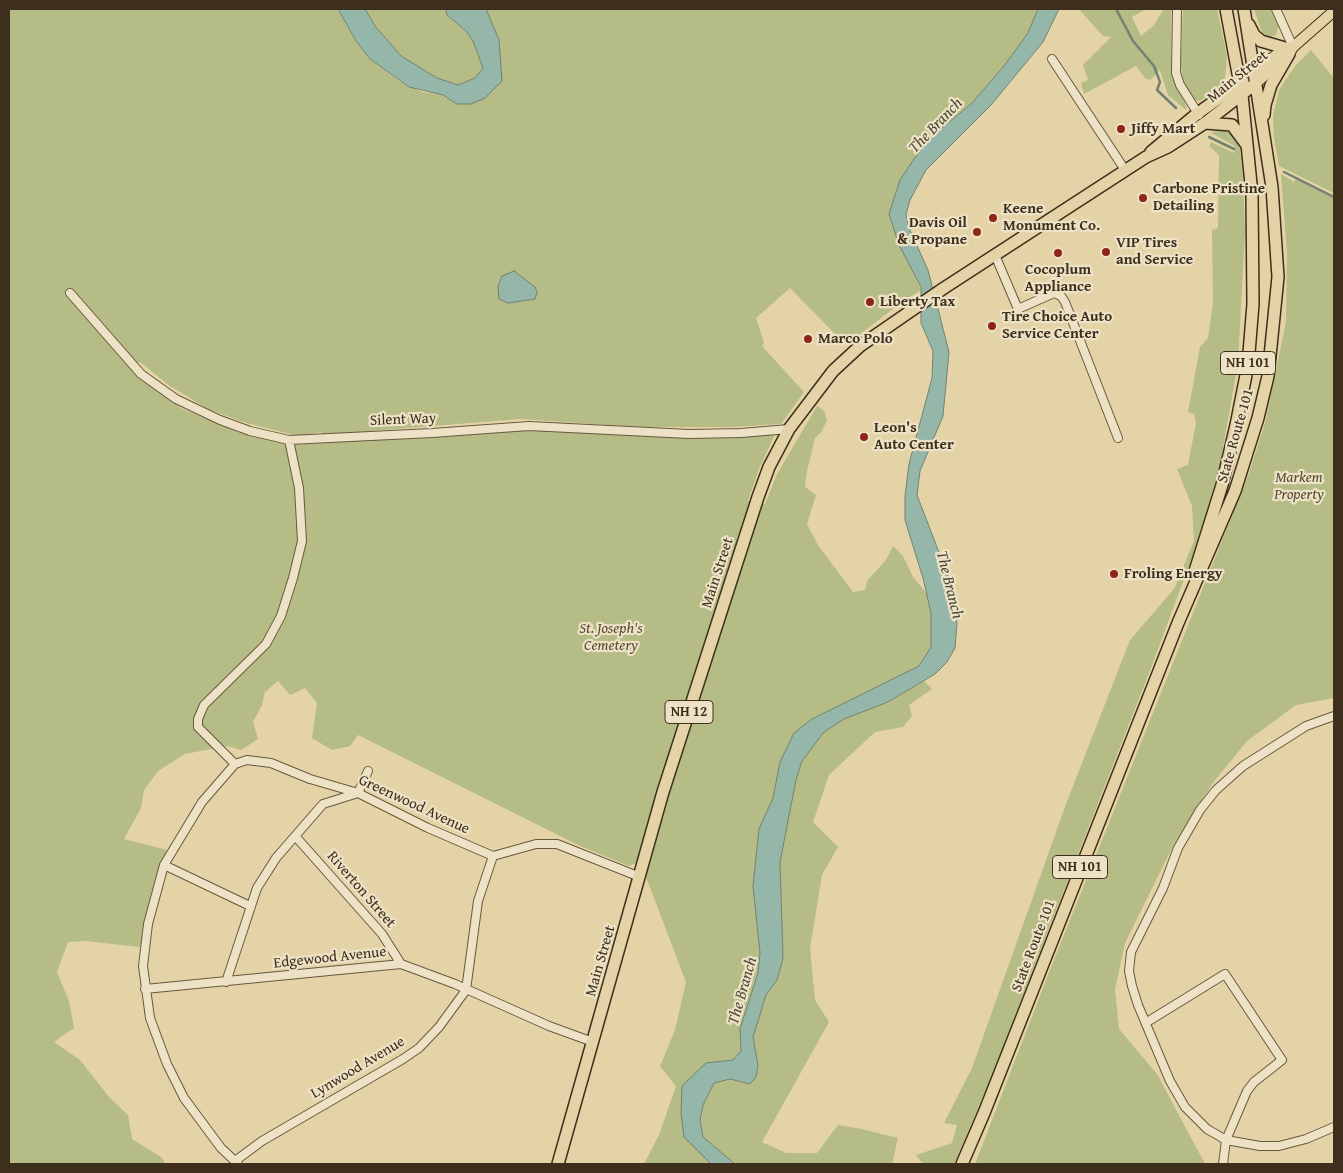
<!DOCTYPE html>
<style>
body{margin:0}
#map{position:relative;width:1343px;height:1173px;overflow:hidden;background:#e4d3a6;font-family:"Gentium Book Plus",serif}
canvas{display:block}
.frame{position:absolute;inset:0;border:10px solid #3e2f1d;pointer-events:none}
</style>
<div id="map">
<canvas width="1343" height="1173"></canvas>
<div class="frame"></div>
</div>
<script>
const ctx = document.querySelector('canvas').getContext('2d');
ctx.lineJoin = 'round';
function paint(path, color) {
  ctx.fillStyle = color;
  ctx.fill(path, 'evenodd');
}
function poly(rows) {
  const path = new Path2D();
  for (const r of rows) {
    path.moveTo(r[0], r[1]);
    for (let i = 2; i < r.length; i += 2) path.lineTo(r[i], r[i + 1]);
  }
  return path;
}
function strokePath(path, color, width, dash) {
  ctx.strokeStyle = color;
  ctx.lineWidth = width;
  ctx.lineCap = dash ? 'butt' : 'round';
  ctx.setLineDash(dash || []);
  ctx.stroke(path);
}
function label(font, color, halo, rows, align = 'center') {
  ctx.font = font + ' "Gentium Book Plus",serif';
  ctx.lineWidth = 4.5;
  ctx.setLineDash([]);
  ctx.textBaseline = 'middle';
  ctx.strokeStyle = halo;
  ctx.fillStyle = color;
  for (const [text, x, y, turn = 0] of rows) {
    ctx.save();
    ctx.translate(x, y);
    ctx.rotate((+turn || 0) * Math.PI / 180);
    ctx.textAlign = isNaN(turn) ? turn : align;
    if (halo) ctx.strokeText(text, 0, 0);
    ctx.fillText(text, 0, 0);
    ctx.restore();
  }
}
const green = poly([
 [9,9,338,9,357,43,370,59,399,81,422,92,443,95,457,104,500,57,499,40,486,9,1038,9,1028,33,1004,66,971,104,931,137,889,214,921,290,898,305,846,345,790,288,756,318,764,343,762,346,804,392,781,424,734,427,639,427,520,419,320,435,322,432,298,436,243,422,208,409,170,386,140,362,129,367,181,408,237,432,284,443,308,444,370,440,530,428,776,432,759,469,748,501,765,504,777,474,817,406,824,411,827,420,822,431,815,438,807,471,805,487,816,495,807,524,818,545,853,592,865,590,867,581,886,560,893,546,903,556,913,577,927,594,931,613,931,647,919,666,812,719,780,762,773,798,759,829,753,886,760,953,758,973,740,1029,741,1051,733,1060,706,1063,684,1137,711,1164,644,1164,659,1135,676,1086,660,1066,675,1030,686,982,646,877,669,797,658,794,638,862,629,866,580,846,358,735,350,746,332,750,312,738,317,703,305,688,290,695,278,681,265,692,262,705,253,722,258,739,241,750,227,746,185,754,158,771,144,790,141,808,124,839,167,850,158,873,140,947,86,941,68,942,57,972,69,1001,74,1028,54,1042,80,1060,109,1097,128,1115,132,1139,161,1157,166,1164,9,1164],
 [365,9,446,9,447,15,466,31,473,41,483,68,475,78,458,85,437,78,401,56,375,26],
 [1079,9,1146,9,1132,17,1141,36,1154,25,1163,10,1171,9,1171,73,1187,108,1186,110,1168,95,1160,70,1150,80,1145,78,1136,66,1084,94,1081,83,1088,80,1083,65,1111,37,1103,36],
 [1183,9,1217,9,1227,56,1225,77,1221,85,1213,94,1199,101,1193,99,1183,81,1181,63],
 [1254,9,1271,9,1279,25,1276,35,1270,37,1262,33],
 [1311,50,1334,78,1334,193,1279,166,1274,138,1273,116,1279,90,1295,66],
 [1223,128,1230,129,1239,142,1243,179,1245,232,1238,363,1220,465,1198,542,1149,673,987,1087,954,1164,923,1164,916,1155,952,1143,957,1125,944,1123,972,1068,1066,804,1130,640,1174,589,1194,541,1192,506,1177,469,1188,465,1196,423,1194,414,1188,412,1200,347,1208,338,1213,303,1212,230,1218,228,1219,155,1209,146,1211,142,1234,153,1235,146,1211,133],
 [1281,174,1294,182,1296,177,1334,197,1334,698,1296,705,1247,741,1212,784,1173,846,1125,943,1115,990,1119,1029,1157,1074,1205,1164,975,1164,1048,975,1249,473,1265,423,1286,322,1287,253],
 [924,681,932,689,909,705,912,716,903,727,875,732,829,775,813,822,838,847,822,875,810,948,815,1000,829,1022,762,1142,786,1153,817,1153,838,1125,862,1129,898,1138,892,1164,735,1164,703,1137,700,1120,703,1105,714,1083,730,1079,749,1084,758,1065,753,1037,766,995,777,980,783,958,780,862,796,780,802,761,823,733,844,719,888,702]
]);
const water = poly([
 [338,9,365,9,375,26,401,56,437,78,458,85,475,78,483,68,473,41,466,31,447,15,446,9,486,9,499,40,502,81,485,98,471,104,457,104,443,95,409,87,370,59,356,41,338,9],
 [1038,9,1059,9,1043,42,991,105,926,170,910,200,906,214,909,228,928,270,949,352,943,416,920,471,917,495,948,576,957,623,955,648,947,662,935,674,888,702,844,719,824,732,802,761,796,780,780,862,783,958,777,980,766,995,753,1037,758,1065,756,1077,750,1084,730,1079,714,1083,703,1105,700,1120,703,1137,735,1164,711,1164,684,1137,681,1113,682,1086,706,1063,733,1060,741,1051,740,1029,758,973,760,953,753,886,759,829,773,798,780,762,794,733,812,719,919,666,931,647,931,613,923,578,905,520,905,496,909,464,932,378,933,351,921,323,921,287,899,245,889,214,900,180,914,159,931,137,971,104,1004,66,1028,33,1038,9],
 [514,271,535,287,537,292,535,299,508,303,499,299,498,287,502,276,514,271]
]);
const stream = poly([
 [1116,9,1133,41,1154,66,1160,82,1157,90,1176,108],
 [1209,137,1234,149],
 [1284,172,1334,197]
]);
const minor = poly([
 [1177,9,1176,73,1180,85,1199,115],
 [1276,9,1293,47],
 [1052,59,1125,170],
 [995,255,1018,309,1054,293,1061,296,1065,302,1118,438],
 [70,293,141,374,176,399,220,420,250,431,289,440,432,433,529,426,689,434,741,433,789,429],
 [1334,716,1306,726,1243,766,1216,790,1200,810,1178,848,1163,888,1131,952,1129,971,1132,986,1138,1005,1170,1081,1185,1107,1207,1129,1226,1140,1260,1146,1279,1146,1306,1139,1334,1127],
 [235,764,198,727,198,719,204,705,266,644,281,616,293,578,302,541,299,488,289,440],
 [296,837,382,934,401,964],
 [164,865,250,906],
 [226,982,257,888,276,858,323,804,358,793,368,771],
 [145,989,401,964,455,984,549,1026,593,1042],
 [1147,1022,1225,974,1282,1060,1254,1082,1247,1091,1226,1140,1223,1164],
 [235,1161,262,1141,403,1059,419,1048,439,1027,466,990,478,901,493,856],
 [238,1164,221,1148,184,1098,167,1064,150,1018,143,966,148,924,164,865,202,802,235,764,247,760,271,763,310,779,358,793,428,828,493,856,536,844,557,844,640,877]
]);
const major = poly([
 [1253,73,1285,48,1292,47],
 [1255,84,1289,54,1293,47,1334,11]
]);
const highway = poly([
 [1249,25,1254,35,1261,41,1285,48],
 [1264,115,1265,105,1271,85,1289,54],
 [1205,123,1232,125,1246,144],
 [1151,152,1198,113,1243,81],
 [1195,571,1222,485,1236,425,1248,365,1253,304,1252,194,1242,95,1226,9],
 [558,1164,663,792,758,497,769,467,789,429,833,371,860,346,944,288,1146,157,1168,147,1205,123,1255,84],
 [962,1164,984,1113,1178,623,1235,491,1258,418,1268,376,1278,277,1272,187,1244,9]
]);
const markers = [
 [1121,129,5,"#8f2418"],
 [1143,198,5,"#8f2418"],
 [993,218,5,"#8f2418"],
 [977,232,5,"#8f2418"],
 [1106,252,5,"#8f2418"],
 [1058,253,5,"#8f2418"],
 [870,302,5,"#8f2418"],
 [992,326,5,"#8f2418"],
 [808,339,5,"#8f2418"],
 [864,437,5,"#8f2418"],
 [1114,574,5,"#8f2418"]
];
const shields = [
 [1248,363,55],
 [689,712,48],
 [1080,867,55]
];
const shieldNames = [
 ["NH 101",1248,363],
 ["NH 12",689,712],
 ["NH 101",1080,867]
];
const streetNames = [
 ["Main Street",1238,77,-39],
 ["Silent Way",403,420,-2],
 ["State Route 101",1236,436,-74],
 ["Main Street",718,573,-72],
 ["Greenwood Avenue",414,805,25],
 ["Riverton Street",361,890,49],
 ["State Route 101",1034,946,-69],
 ["Edgewood Avenue",330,958,-6],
 ["Main Street",601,961,-74],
 ["Lynwood Avenue",358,1068,-31]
];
const poiNames = [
 ["Jiffy Mart",1131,129],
 ["Carbone Pristine",1153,189],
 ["Detailing",1153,206],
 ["Keene",1003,209],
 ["Monument Co.",1003,226],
 ["Davis Oil",967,223,"right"],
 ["& Propane",967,240,"right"],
 ["VIP Tires",1116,243],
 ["and Service",1116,260],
 ["Cocoplum",1058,270,"center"],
 ["Appliance",1058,287,"center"],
 ["Liberty Tax",880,302],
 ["Tire Choice Auto",1002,317],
 ["Service Center",1002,334],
 ["Marco Polo",818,339],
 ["Leon's",874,428],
 ["Auto Center",874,445],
 ["Froling Energy",1124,574]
];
const parkNames = [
 ["Markem",1299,478],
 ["Property",1299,495],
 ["St. Joseph's",611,629],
 ["Cemetery",611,646]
];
const waterNames = [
 ["The Branch",936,126,-46],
 ["The Branch",949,585,76],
 ["The Branch",743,991,-74]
];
paint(green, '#b5bc86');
paint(water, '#95b7a9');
strokePath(water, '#728171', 1);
strokePath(stream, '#728171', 2.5);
strokePath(minor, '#68583f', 10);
strokePath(major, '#3e2f1d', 12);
strokePath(highway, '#3e2f1d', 14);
strokePath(minor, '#ede2c5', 8);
strokePath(major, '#e4d3a6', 10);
strokePath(highway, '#e4d3a6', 11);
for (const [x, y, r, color] of markers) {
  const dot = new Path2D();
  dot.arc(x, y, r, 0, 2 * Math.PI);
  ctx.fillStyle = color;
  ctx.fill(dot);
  strokePath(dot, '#ede2c5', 2);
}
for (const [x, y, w] of shields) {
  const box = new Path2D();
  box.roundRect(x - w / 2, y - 11.5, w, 23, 4);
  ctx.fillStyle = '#ede2c5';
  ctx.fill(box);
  strokePath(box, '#3e2f1d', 1);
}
label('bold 14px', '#3e2f1d', null, shieldNames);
label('15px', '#3e2f1d', '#ede2c5', streetNames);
label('bold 15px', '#3e2f1d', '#ede2c5', poiNames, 'left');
label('italic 15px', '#564b32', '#ede2c5', parkNames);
label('italic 16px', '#4f4a39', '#ede2c5', waterNames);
</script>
